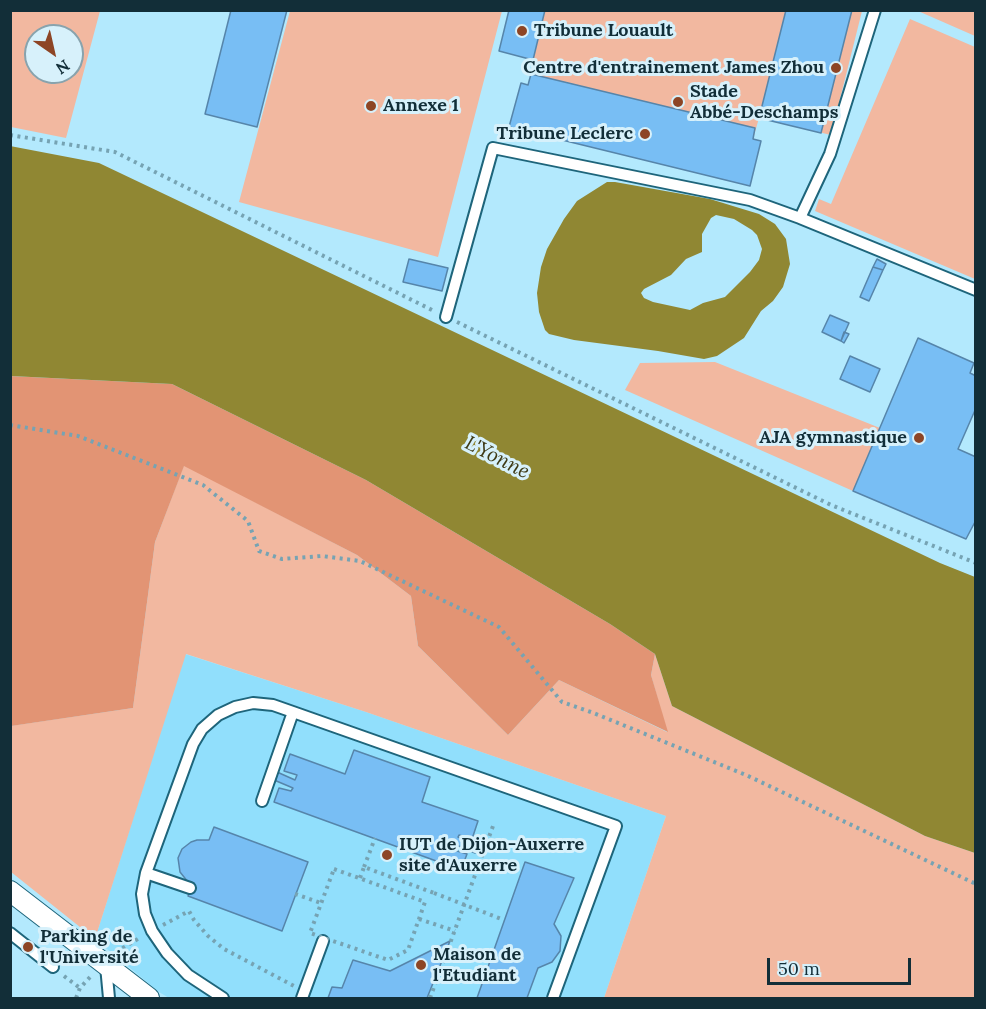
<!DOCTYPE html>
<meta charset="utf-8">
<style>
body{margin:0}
#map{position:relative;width:986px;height:1009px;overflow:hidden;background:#b3e9fd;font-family:Lora,serif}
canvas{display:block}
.frame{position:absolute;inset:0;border:12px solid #122e38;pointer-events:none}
.north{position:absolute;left:24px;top:24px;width:60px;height:60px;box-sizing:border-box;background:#d7f1fb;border:2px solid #88a3ad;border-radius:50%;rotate:146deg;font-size:16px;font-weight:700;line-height:24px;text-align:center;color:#122e38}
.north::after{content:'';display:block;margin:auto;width:21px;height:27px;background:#8d4525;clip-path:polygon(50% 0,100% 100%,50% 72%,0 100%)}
.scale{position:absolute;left:767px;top:958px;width:144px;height:27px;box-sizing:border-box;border:3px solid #122e38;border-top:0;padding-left:8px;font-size:18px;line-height:21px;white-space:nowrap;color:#122e38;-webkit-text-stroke:4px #d7f1fb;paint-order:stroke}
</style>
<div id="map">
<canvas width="986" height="1009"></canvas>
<div class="frame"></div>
<div class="north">N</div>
<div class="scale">50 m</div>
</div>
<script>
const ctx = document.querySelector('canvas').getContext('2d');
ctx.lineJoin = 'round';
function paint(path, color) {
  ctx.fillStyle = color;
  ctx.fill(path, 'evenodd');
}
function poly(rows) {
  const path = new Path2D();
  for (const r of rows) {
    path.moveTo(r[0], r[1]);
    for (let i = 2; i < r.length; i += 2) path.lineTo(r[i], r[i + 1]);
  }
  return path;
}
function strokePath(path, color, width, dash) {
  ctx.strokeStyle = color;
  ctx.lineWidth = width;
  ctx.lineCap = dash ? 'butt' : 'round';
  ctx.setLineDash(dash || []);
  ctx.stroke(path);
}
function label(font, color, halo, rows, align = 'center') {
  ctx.font = font + ' Lora,serif';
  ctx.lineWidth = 6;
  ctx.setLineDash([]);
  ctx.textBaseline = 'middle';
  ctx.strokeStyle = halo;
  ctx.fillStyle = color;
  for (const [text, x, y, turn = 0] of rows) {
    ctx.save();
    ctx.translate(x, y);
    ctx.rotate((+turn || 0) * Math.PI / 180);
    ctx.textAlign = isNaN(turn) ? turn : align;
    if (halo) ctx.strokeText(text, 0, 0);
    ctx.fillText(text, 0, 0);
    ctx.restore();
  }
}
const built = poly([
 [185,654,366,712,666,816,604,998,169,998,159,992,95,939]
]);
const green = poly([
 [10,11,100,11,66,138,11,127],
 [36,36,72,36,72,72,36,72],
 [290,11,502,11,438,257,239,202],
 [509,11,862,11,831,135,759,118,753,139,761,141,750,186,509,127,521,83,529,85,533,60,499,51],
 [918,11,975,11,975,36],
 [910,19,975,47,975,279,815,211,819,199,831,204],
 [715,362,880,428,853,491,625,390,640,363],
 [184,465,357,555,411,596,418,646,508,735,559,680,667,732,651,675,655,654,672,706,925,836,975,853,975,998,604,998,666,816,366,712,186,654,95,939,11,872,10,726,133,708,155,542]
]);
const forest = poly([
 [10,376,172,384,366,480,610,624,655,654,651,675,668,732,559,680,508,735,418,646,411,596,357,555,184,466,155,542,133,708,11,726]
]);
const water = poly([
 [10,146,99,163,940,563,975,577,975,853,925,836,672,706,655,654,610,624,366,480,172,384,11,376],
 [607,182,615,182,710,199,759,214,775,224,786,239,790,264,783,287,773,301,761,311,744,338,717,356,704,359,658,351,574,340,549,334,545,330,539,312,537,293,541,267,547,249,564,219,577,201],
 [716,215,734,219,752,230,757,235,762,249,759,260,750,272,725,297,703,303,690,310,653,302,644,298,641,293,644,289,671,275,686,259,702,252,702,234,711,218]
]);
const building = poly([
 [231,10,287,10,257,127,205,114,231,10],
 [509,10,545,10,533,60,499,51,509,10],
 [786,10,852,10,821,133,759,118,786,10],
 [531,74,755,128,753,139,761,141,750,186,509,127,521,83,528,85,531,74],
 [409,259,448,268,442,291,403,282,409,259],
 [877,259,886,264,883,270,873,267,877,259],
 [873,267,883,270,869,301,860,297,873,267],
 [830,315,849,323,841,341,822,332,830,315],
 [844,332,849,334,844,343,841,341,844,332],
 [918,338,974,363,970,373,976,376,976,408,958,449,976,457,976,520,966,539,853,491,918,338],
 [850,356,880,369,870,392,840,379,850,356],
 [354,750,430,777,422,802,478,821,472,839,459,835,458,837,478,845,475,853,456,845,454,850,467,854,461,870,274,802,279,788,291,791,293,788,274,780,277,772,295,780,297,775,284,771,290,754,345,774,354,750],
 [214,827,308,862,282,931,188,896,193,884,188,882,180,872,178,858,182,849,191,842,197,840,209,840,214,827],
 [525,862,574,878,554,924,561,936,560,951,552,962,538,968,527,998,477,998,525,862],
 [450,941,427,998,328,998,332,987,342,988,353,960,390,971,450,941]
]);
const path = poly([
 [10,135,115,152,434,311],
 [457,322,831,505,976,563],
 [10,425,78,436,203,485,248,521,259,551,282,559,322,556,360,561,499,627,562,702,591,712,746,775,976,884],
 [364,867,375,838],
 [334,869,425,902,408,950,388,960,310,933,334,869],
 [360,878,364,867,434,893],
 [295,894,321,903],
 [419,919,455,931],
 [163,925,189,911,194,920,208,936,224,949,294,986],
 [116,952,141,937],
 [64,976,80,988],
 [76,998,80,988,92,975],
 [430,998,493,826]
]);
const service = poly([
 [875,10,830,154,800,218,976,290],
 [446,317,493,148,750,200,800,218],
 [262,801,293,712],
 [146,873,190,888],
 [10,933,53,967],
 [106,966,109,998],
 [223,998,188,975,167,953,152,931,145,914,142,894,146,873,193,744,202,729,218,715,235,707,253,703,273,705,293,712,616,826,553,998],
 [302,998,323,941]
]);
const minor = poly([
 [10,891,149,998]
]);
const pathBridge = poly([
 [434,893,504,920]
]);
const markers = [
 [522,31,6,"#8d4525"],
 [836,68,6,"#8d4525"],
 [678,102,6,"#8d4525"],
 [371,106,6,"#8d4525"],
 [645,134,6,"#8d4525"],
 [919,438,6,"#8d4525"],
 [387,855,6,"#8d4525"],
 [28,947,6,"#8d4525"],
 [421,965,6,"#8d4525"]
];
const poiNames = [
 ["Tribune Louault",534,31],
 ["Centre d'entrainement James Zhou",824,68,"right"],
 ["Stade",690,92],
 ["Abbé-Deschamps",690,113],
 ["Annexe 1",383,106],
 ["Tribune Leclerc",633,134,"right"],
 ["AJA gymnastique",907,438,"right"],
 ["IUT de Dijon-Auxerre",399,845],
 ["site d'Auxerre",399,866],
 ["Parking de",40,937],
 ["l'Université",40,958],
 ["Maison de",433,955],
 ["l'Etudiant",433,976]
];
const waterNames = [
 ["L'Yonne",497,458,27]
];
paint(built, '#91dffc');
paint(green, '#f2b8a0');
paint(forest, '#e29474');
paint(water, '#908733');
paint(building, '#78bef4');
strokePath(building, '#5685aa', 1.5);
strokePath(service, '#1e657b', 14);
strokePath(minor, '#1e657b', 22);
strokePath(path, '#76a3b3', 4, [3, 4.5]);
strokePath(service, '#fff', 10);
strokePath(minor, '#fff', 20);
strokePath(pathBridge, '#76a3b3', 4, [3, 4.5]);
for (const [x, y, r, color] of markers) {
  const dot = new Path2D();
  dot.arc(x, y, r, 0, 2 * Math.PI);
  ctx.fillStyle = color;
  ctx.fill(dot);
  strokePath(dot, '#d7f1fb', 2);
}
label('bold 18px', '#122e38', '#d7f1fb', poiNames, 'left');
label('italic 20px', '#3e3a16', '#d7f1fb', waterNames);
</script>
